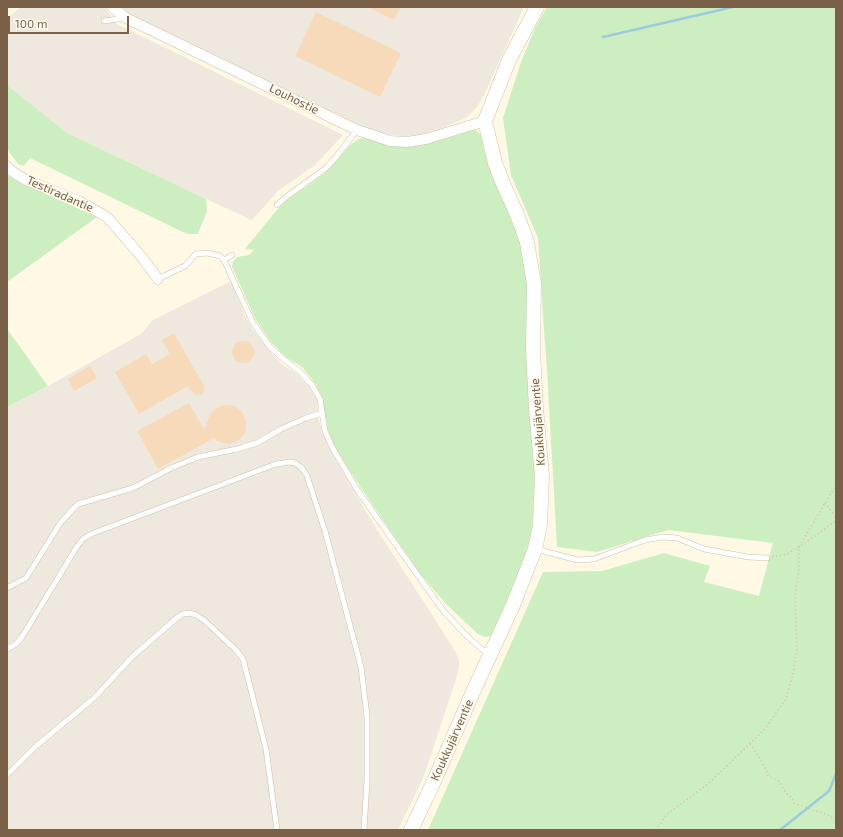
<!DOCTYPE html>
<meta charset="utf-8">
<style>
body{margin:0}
#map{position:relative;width:843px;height:837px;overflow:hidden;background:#fff8e4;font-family:"Exo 2",sans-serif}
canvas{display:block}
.frame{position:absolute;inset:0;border:8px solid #7a6046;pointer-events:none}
.scale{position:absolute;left:8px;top:16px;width:121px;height:18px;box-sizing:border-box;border:2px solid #7a6046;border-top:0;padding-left:5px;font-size:12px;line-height:14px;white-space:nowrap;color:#7a6046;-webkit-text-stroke:3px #fffaed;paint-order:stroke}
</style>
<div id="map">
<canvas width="843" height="837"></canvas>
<div class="frame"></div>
<div class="scale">100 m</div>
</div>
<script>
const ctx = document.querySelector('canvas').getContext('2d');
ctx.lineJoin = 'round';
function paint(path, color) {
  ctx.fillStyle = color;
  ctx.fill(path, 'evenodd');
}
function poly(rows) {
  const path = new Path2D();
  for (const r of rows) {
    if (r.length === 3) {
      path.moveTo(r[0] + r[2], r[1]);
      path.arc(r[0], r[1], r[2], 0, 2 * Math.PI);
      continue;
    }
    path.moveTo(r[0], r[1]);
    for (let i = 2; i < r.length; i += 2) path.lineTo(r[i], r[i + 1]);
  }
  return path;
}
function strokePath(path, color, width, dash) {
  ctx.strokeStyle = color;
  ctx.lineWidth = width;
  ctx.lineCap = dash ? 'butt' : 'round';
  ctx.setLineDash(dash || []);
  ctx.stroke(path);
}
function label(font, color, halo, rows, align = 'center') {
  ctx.font = font + ' "Exo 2",sans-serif';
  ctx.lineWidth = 3;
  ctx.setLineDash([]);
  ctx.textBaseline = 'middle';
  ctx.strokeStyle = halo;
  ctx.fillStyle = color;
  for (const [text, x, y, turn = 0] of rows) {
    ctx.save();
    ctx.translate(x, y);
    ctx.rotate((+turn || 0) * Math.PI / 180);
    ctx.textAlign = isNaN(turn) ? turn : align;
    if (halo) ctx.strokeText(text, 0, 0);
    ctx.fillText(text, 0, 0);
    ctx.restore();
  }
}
const industrial = poly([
 [20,7,104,7,117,24,343,135,315,165,278,191,252,220,206,199,67,133,7,85,7,19],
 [118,7,524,7,486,91,477,107,466,118,435,131,419,135,402,136,385,134,366,128,145,23,126,14],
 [231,281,246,318,253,330,268,349,283,365,295,372,309,387,317,399,318,417,323,434,330,450,377,530,431,613,456,653,459,661,459,668,457,676,424,776,398,830,7,830,7,407,48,386,141,334,153,320]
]);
const green = poly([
 [547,7,836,7,836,830,428,830,543,572,602,571,664,553,710,566,704,582,759,596,773,543,668,530,597,552,557,547,547,369,544,330,538,238,511,175,503,118,521,62,536,26],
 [7,85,67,133,206,199,207,211,198,234,187,234,30,158,24,166,18,164,7,149],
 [475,130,479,133,482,136,483,147,492,175,512,215,522,243,528,284,535,473,532,532,527,551,498,626,490,636,485,637,478,634,447,605,420,574,361,488,333,445,327,426,322,397,315,383,302,367,286,357,271,342,256,320,232,267,233,262,237,257,249,255,254,250,245,249,276,211,287,200,324,174,351,144,359,139,366,138,388,144],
 [7,175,15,180,97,217,7,282],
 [7,329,48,386,7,407]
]);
const stream = poly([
 [603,37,733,7],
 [780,830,829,791,836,774]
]);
const building = poly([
 [368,7,401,7,394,20],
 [316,12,401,53,380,97,295,56],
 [174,333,204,386,204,392,200,395,194,394,188,386,139,414,115,372,146,354,152,364,170,354,162,340],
 [243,352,11],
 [90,366,97,378,74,391,68,379],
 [189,403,204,429,211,413,215,409,221,406,227,405,233,406,239,409,243,414,246,420,246,426,245,433,241,438,235,442,229,444,223,443,217,441,214,438,158,469,137,431]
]);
const path = poly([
 [825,503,836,517],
 [772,557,787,554,799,547,836,521],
 [750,744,760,758,766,770,768,776,779,781,786,793,791,797,794,803,807,808,826,814,836,820],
 [656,830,666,815,709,783,764,730,786,699,793,674,797,649,795,597,799,568,799,547,825,503,833,490,836,487]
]);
const lane = poly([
 [104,21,125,18],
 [277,205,286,197,326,168,336,157,357,130],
 [224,260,232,255],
 [158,279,185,266,196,254,207,253,220,256,224,260,253,323,270,347,285,360,299,371,312,385,320,399,325,431,332,447,358,491,419,577,445,613,472,641,489,655],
 [536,549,577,560,594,559,645,540,663,537,677,538,704,549,748,557,767,558],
 [7,588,26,578,61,522,78,504,133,488,171,468,198,457,237,449,257,443,281,429,306,418,322,413],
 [7,649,16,644,22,637,78,545,83,539,91,534,276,464,289,462,295,463,302,468,307,476,325,531,361,667,367,716,367,781,364,830],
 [7,775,35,747,94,698,133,656,178,617,183,614,189,613,196,615,204,620,236,650,243,659,266,749,277,830]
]);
const street = poly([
 [112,7,126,18,357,130,390,141,407,142,426,139,485,121],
 [7,166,10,170,24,179,79,201,107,217,141,256,158,279]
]);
const secondary = poly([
 [411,830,434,781,473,692,513,605,535,549,540,525,542,477,536,408,533,350,534,284,527,242,518,217,502,181,495,163,485,121,509,60,537,7]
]);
const streetNames = [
 ["Louhostie",294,99,26],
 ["Testiradantie",60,194,24],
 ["Koukkujärventie",538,422,-94],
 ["Koukkujärventie",452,740,-66]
];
paint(industrial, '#eee8df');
paint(green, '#cdeec1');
strokePath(stream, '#9bcbde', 2.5);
paint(building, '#f7dab9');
strokePath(lane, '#d1c0a8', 6);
strokePath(street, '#d1c0a8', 11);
strokePath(secondary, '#d7c3a8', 15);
strokePath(path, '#dcbd9b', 1.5, [1, 3]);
strokePath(lane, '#fff', 5);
strokePath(street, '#fff', 10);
strokePath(secondary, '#fff', 14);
label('12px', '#7a6046', '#fffaed', streetNames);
</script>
